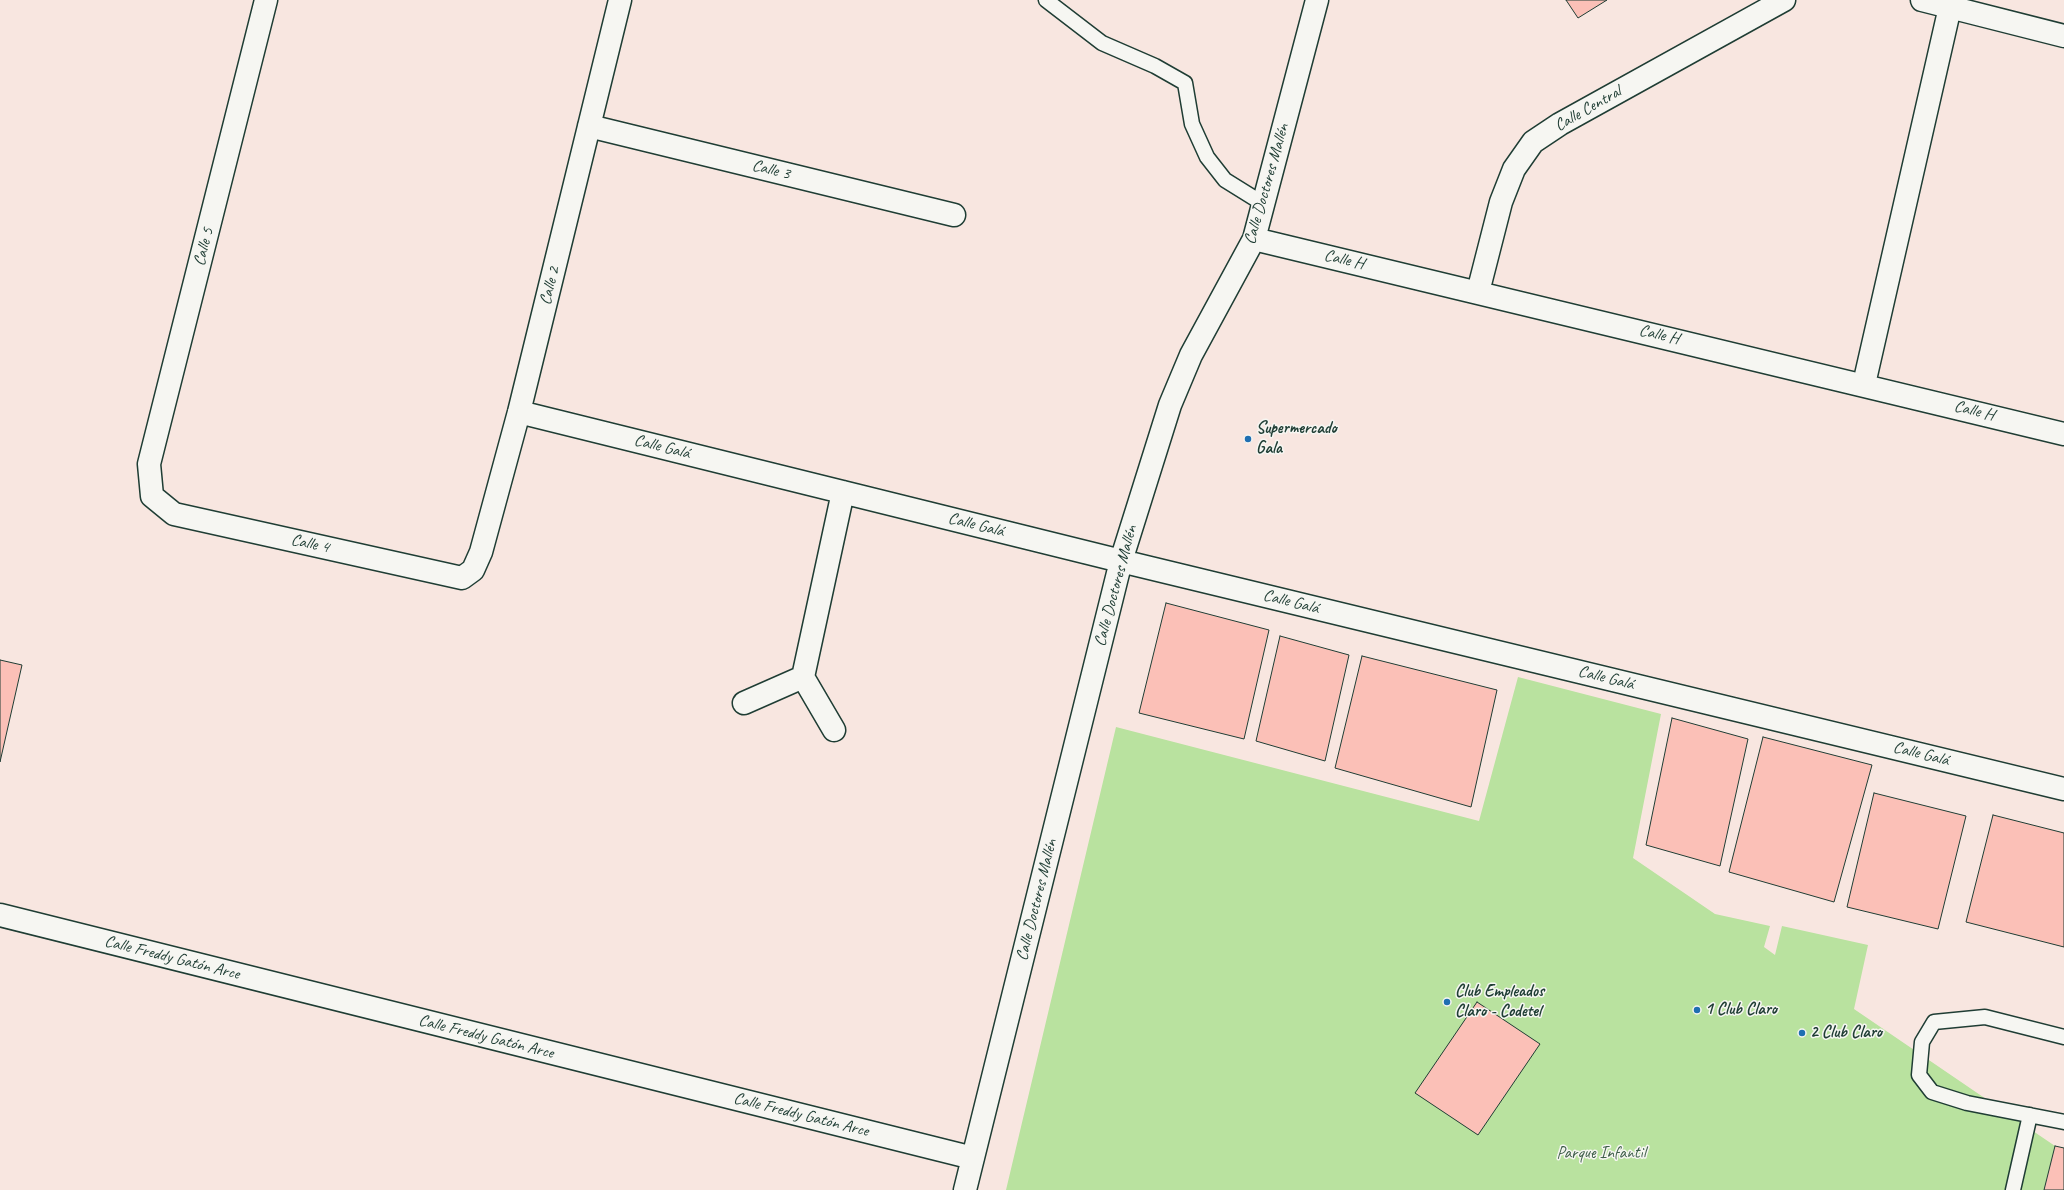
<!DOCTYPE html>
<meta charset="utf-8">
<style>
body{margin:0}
canvas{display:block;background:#f8e6e0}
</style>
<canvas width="2064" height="1190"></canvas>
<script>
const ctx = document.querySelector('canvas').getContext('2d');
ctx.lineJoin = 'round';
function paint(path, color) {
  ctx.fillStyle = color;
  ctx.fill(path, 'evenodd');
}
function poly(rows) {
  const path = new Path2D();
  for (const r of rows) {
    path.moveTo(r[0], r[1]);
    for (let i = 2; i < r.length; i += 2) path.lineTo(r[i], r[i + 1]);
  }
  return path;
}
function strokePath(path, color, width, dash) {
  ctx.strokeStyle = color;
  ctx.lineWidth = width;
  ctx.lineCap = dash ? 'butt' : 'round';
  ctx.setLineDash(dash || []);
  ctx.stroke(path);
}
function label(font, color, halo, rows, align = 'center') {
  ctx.font = font + ' Caveat,sans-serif';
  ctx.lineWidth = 3;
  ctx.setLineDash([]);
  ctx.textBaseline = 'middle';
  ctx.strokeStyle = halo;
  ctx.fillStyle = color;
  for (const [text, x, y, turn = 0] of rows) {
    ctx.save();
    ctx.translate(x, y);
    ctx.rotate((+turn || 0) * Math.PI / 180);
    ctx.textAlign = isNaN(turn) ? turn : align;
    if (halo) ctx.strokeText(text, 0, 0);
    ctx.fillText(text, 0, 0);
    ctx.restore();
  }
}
const green = poly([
 [1518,677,1661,714,1633,858,1715,914,1770,926,1764,947,1775,955,1782,926,1868,945,1854,1009,2055,1146,2044,1190,1006,1190,1116,727,1479,821]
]);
const building = poly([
 [1566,0,1607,0,1578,18,1566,0],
 [1166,603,1269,630,1244,739,1139,713,1166,603],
 [1280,636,1349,655,1325,761,1256,741,1280,636],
 [1362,656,1497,690,1471,807,1335,768,1362,656],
 [0,660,22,665,0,762,0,660],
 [1672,718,1748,739,1720,866,1646,845,1672,718],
 [1763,737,1872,765,1834,902,1729,872,1763,737],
 [1874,793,1966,816,1938,929,1847,907,1874,793],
 [1993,815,2064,833,2064,947,1966,922,1993,815],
 [1477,1002,1540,1044,1478,1135,1415,1093,1477,1002],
 [2055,1146,2064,1148,2064,1190,2044,1190,2055,1146]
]);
const lane = poly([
 [1046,0,1102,43,1155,66,1185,83,1192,124,1207,157,1225,180,1262,203],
 [2064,1037,1985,1017,1934,1022,1922,1042,1919,1075,1932,1092,1967,1103,2064,1122],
 [2013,1190,2030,1115]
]);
const street = poly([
 [266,0,149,464,152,496,174,514,462,578,473,570,481,552,519,412,620,0],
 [1922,0,2064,36],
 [589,126,954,215],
 [1254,239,2064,434],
 [1478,292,1501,202,1514,169,1533,142,1560,124,1784,0],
 [1864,384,1950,7],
 [519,412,1121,561,2064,789],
 [744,703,803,677],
 [834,730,803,677,843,492],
 [0,915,973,1158],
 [965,1190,1121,561,1170,405,1191,355,1254,239,1317,0]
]);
const markers = [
 [1248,439,4,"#1f6fb2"],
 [1447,1002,4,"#1f6fb2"],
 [1697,1010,4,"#1f6fb2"],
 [1802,1033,4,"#1f6fb2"]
];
const streetNames = [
 ["Calle Central",1588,109,-30],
 ["Calle 3",771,170,14],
 ["Calle Doctores Mallén",1267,184,-74],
 ["Calle 5",204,247,-76],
 ["Calle H",1344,260,13],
 ["Calle 2",550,286,-76],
 ["Calle H",1659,335,13],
 ["Calle H",1974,411,14],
 ["Calle Galá",662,447,14],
 ["Calle Galá",976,525,14],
 ["Calle 4",310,544,12],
 ["Calle Doctores Mallén",1116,586,-75],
 ["Calle Galá",1291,602,14],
 ["Calle Galá",1606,678,14],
 ["Calle Galá",1921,754,14],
 ["Calle Doctores Mallén",1037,900,-76],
 ["Calle Freddy Gatón Arce",172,958,14],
 ["Calle Freddy Gatón Arce",486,1037,14],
 ["Calle Freddy Gatón Arce",801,1115,14]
];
const poiNames = [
 ["Supermercado",1256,429],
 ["Gala",1256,449],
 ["Club Empleados",1455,992],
 ["Claro - Codetel",1455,1012],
 ["1 Club Claro",1705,1010],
 ["2 Club Claro",1810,1033]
];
const parkNames = [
 ["Parque Infantil",1601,1154]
];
paint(green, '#b9e29f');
paint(building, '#fbc0b7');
strokePath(building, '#1f3d34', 1);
strokePath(lane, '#1f3d34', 17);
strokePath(street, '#1f3d34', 25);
strokePath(lane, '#f6f6f2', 14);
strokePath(street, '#f6f6f2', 22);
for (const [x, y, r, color] of markers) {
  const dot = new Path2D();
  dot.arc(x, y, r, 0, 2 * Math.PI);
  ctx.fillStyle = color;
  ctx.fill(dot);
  strokePath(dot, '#f6f6f2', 1.5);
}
label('17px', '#1f3d34', '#f6f6f2', streetNames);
label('bold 17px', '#1f3d34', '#f6f6f2', poiNames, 'left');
label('17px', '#3e5e49', '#f6f6f2', parkNames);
</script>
